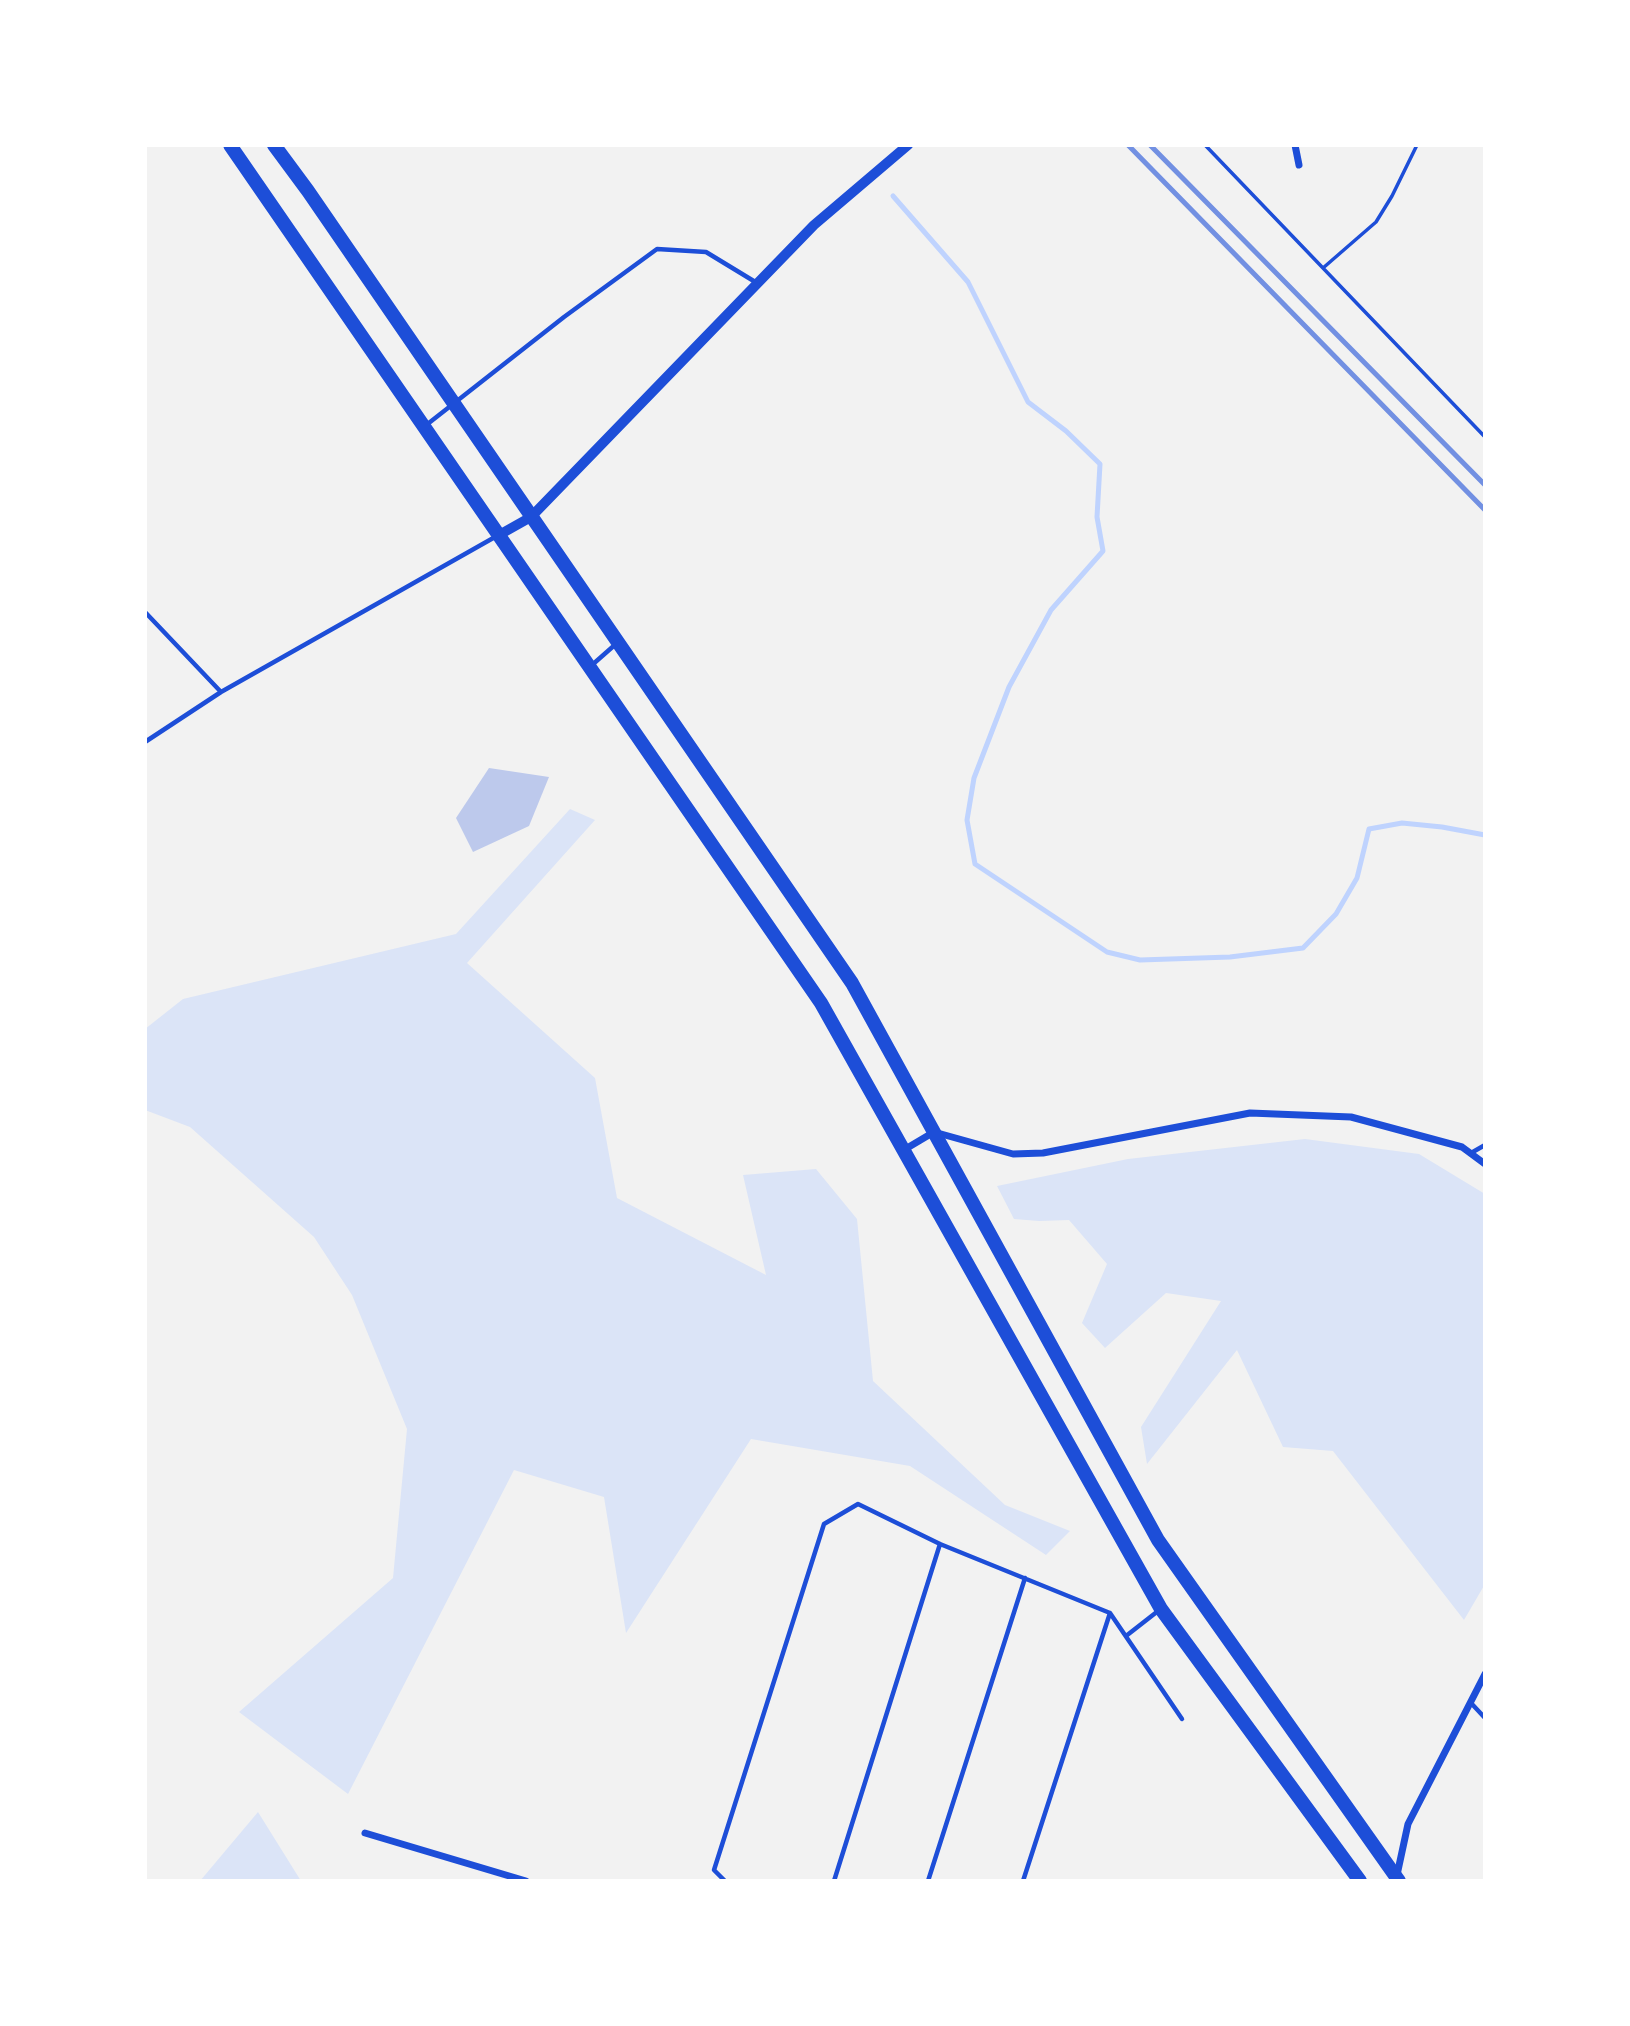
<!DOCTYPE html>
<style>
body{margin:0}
#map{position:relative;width:1630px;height:2026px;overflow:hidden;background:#f2f2f2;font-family:"Exo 2",sans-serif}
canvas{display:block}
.frame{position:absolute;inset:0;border:147px solid #fff;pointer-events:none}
</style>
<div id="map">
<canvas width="1630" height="2026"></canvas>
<div class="frame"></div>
</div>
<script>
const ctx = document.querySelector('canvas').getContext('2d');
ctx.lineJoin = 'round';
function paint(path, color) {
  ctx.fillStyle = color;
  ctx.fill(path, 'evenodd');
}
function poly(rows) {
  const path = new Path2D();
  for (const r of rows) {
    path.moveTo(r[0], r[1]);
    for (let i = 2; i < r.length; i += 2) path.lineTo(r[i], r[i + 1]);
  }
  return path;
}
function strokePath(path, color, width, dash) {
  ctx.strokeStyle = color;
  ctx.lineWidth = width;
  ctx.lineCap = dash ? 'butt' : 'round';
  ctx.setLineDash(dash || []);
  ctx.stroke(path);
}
const green = poly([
 [570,809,595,820,467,963,595,1078,617,1198,766,1275,743,1175,816,1169,857,1219,873,1381,1005,1505,1070,1531,1046,1555,910,1466,751,1439,626,1633,604,1497,514,1470,348,1794,239,1712,393,1578,407,1429,352,1295,314,1237,190,1127,145,1110,145,1029,183,999,456,934],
 [1305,1139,1419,1154,1485,1194,1485,1584,1464,1620,1333,1451,1283,1447,1237,1350,1147,1464,1141,1427,1221,1301,1166,1293,1105,1348,1082,1323,1107,1264,1069,1220,1039,1221,1014,1219,997,1186,1128,1159],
 [258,1812,301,1881,200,1881]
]);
const stream = poly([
 [893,196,968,282,1028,402,1066,431,1100,464,1097,517,1103,551,1051,610,1009,687,974,778,967,820,975,864,1107,952,1140,960,1230,957,1303,948,1336,914,1357,878,1369,829,1402,823,1442,827,1485,835]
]);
const building = poly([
 [489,768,549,777,529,826,473,852,456,818]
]);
const path = poly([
 [1205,145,1485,437],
 [1323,268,1376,222,1392,196,1417,145]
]);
const service = poly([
 [425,426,564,317,657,249,706,252,757,283],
 [145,612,221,692],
 [592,665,617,643],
 [145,742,221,692,495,537],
 [1471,1153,1485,1145],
 [1126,1636,1158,1611],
 [1471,1703,1485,1718],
 [725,1881,714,1870,824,1524,858,1504,940,1544,1110,1613,1182,1719],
 [834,1881,940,1544],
 [928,1881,1025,1578],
 [1023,1881,1110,1613]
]);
const minor = poly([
 [1295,145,1299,165],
 [902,1151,934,1132,1013,1154,1043,1153,1250,1113,1351,1117,1462,1147,1485,1164],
 [365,1833,526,1881],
 [1397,1875,1408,1824,1485,1674]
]);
const tertiary = poly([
 [499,535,531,517,814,225,908,145]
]);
const primary = poly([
 [230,145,821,1003,1161,1609,1360,1881],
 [274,145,308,191,852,983,1158,1540,1399,1881]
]);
const rail = poly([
 [1128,145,1485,510],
 [1150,145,1485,485]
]);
paint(green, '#dbe4f7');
strokePath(stream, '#bfd3fe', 5);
paint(building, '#bdc9ec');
strokePath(path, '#1d4ed8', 3.5);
strokePath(service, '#1d4ed8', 4.5);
strokePath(minor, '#1d4ed8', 7);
strokePath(tertiary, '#1d4ed8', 10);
strokePath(primary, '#1d4ed8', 14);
strokePath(rail, '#7290e2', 5);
</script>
